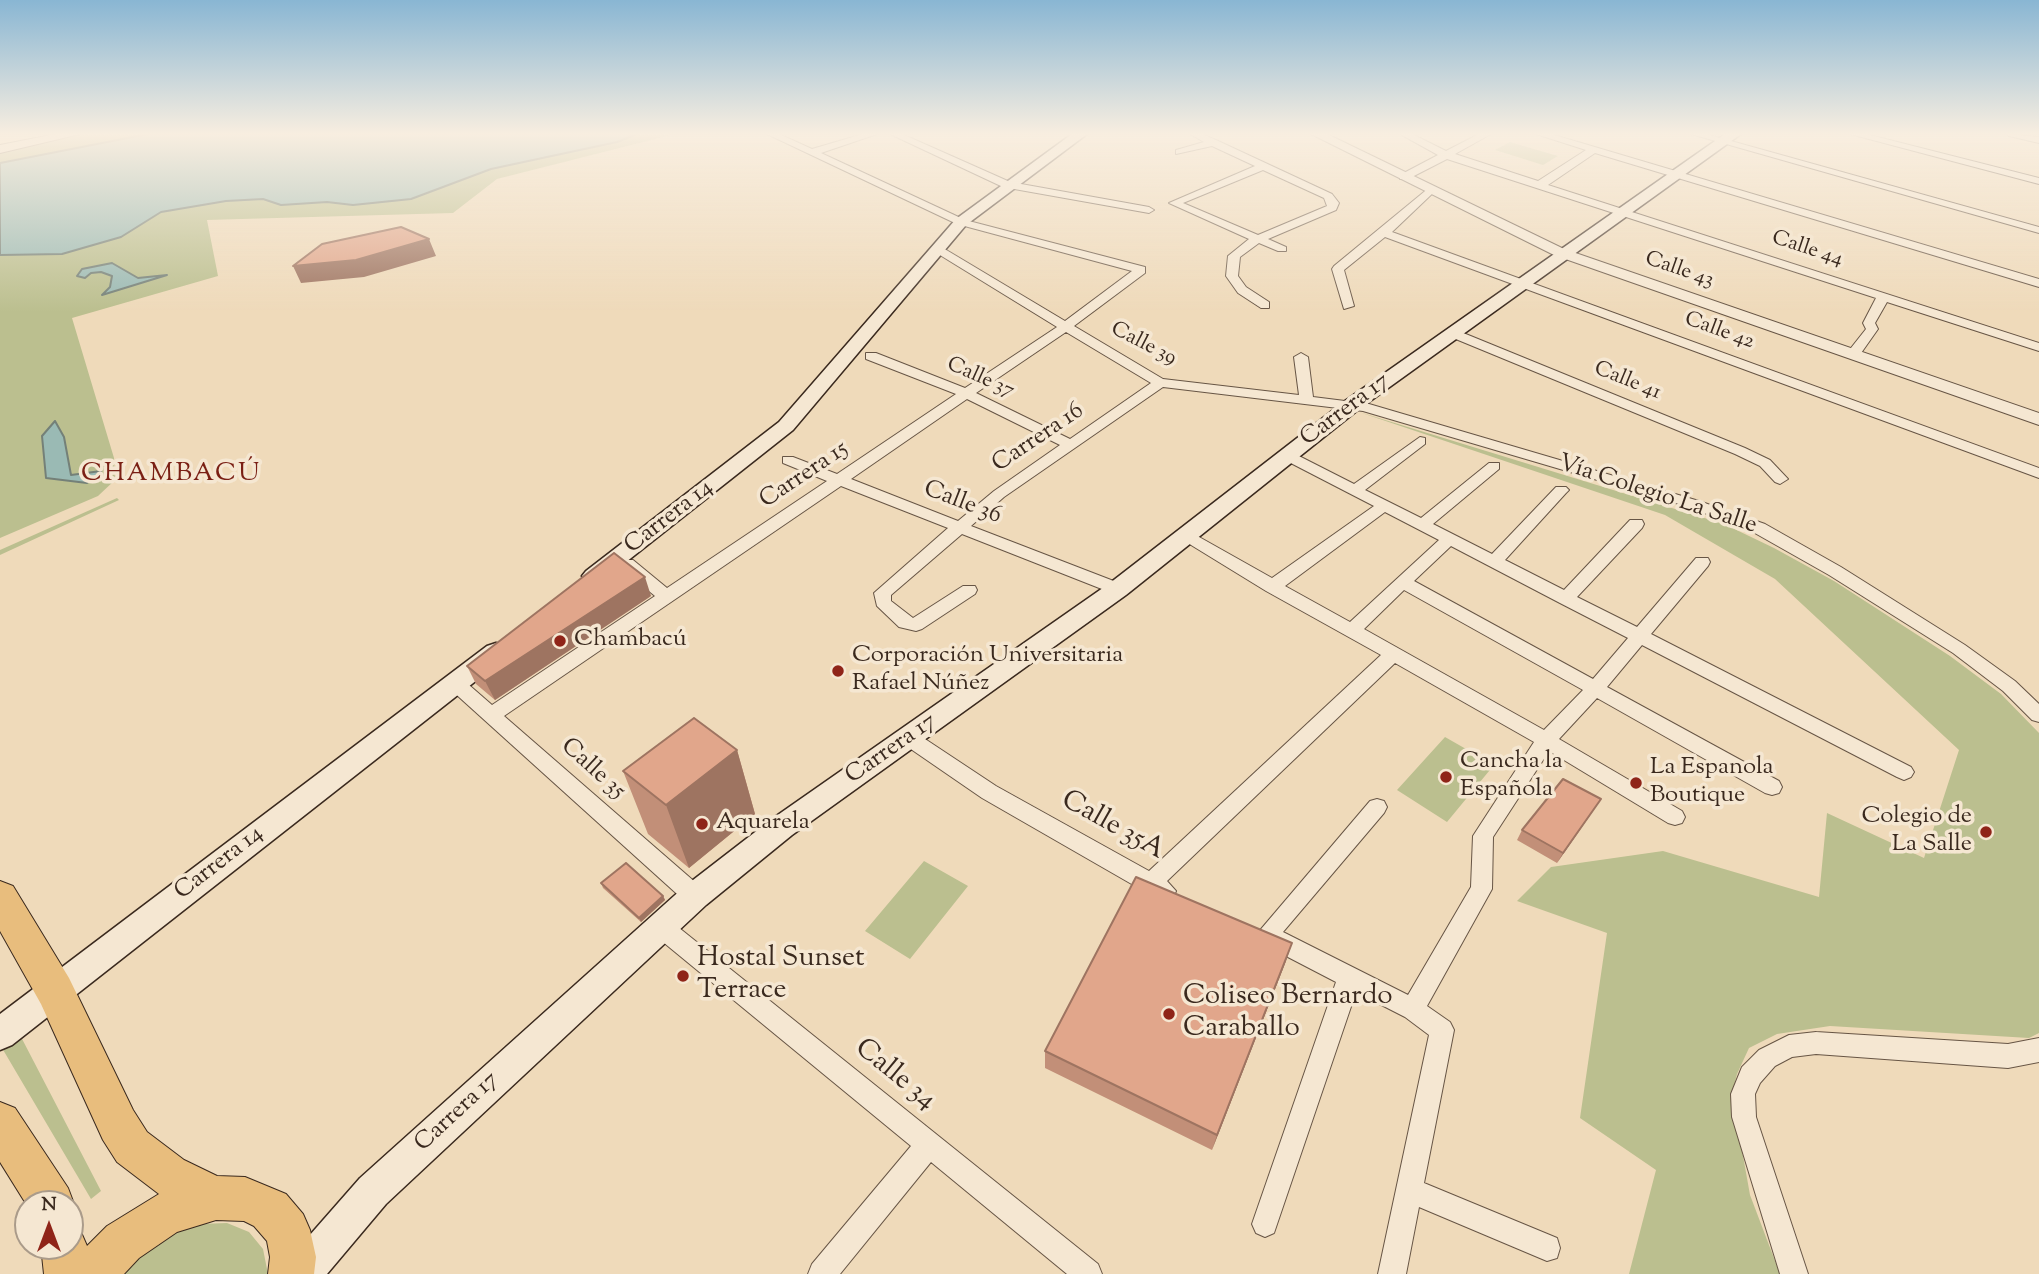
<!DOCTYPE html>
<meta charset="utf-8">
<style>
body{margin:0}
#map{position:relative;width:2039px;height:1274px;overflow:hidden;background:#efdaba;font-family:"Sorts Mill Goudy",serif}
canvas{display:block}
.north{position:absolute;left:14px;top:1190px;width:70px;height:70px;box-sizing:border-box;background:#f5e7d2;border:2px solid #aa9b8a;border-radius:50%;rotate:0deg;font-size:19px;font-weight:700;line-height:28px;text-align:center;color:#3a291e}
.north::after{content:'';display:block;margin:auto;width:24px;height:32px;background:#8f2418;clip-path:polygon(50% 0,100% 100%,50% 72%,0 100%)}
</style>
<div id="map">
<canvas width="2039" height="1274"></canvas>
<div class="north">N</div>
</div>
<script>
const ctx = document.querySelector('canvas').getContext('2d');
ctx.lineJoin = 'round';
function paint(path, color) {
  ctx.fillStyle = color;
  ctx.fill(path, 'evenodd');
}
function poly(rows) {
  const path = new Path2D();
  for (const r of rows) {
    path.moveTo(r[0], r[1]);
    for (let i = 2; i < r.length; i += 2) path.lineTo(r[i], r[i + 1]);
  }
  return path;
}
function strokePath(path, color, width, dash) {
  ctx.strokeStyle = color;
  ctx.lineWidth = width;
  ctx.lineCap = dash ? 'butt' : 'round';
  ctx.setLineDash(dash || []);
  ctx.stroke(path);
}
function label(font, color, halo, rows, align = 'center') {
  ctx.font = font + ' "Sorts Mill Goudy",serif';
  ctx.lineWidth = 7;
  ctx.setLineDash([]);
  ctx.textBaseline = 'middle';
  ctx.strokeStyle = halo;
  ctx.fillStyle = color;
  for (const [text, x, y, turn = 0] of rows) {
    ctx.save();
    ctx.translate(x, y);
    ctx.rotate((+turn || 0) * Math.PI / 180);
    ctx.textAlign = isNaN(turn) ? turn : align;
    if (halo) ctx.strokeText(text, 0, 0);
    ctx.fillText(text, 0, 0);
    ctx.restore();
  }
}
const green = poly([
 [84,134,148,134,0,163,0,151],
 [637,134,675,134,497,179,453,213,207,220,218,276,72,318,114,458,115,480,98,496,0,538,0,255,62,254,88,246,161,212,226,201,263,199,282,205,327,202,353,205,411,199,491,169,617,142],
 [1510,142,1558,156,1543,165,1495,150],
 [1359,412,1724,524,1774,548,1834,581,1950,656,2001,694,2039,733,2039,1033,2029,1038,1830,1026,1777,1034,1749,1048,1737,1074,1732,1094,1750,1195,1780,1274,1629,1274,1656,1170,1580,1118,1607,933,1517,901,1551,867,1663,851,1819,897,1827,813,1924,858,1959,750,1775,579,1665,515],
 [117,498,119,500,0,555,0,550],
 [1445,737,1494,765,1447,822,1397,790],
 [924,861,968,886,910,959,865,931],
 [20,1035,101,1191,91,1199,2,1048],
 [227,1223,249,1232,263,1249,268,1274,116,1274,169,1234,199,1224]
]);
const water = poly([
 [148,134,637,134,617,142,491,169,411,199,353,205,327,202,281,205,263,199,226,201,161,212,121,237,62,254,0,255,0,163,148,134],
 [112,263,138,278,167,275,102,295,110,287,112,276,101,272,91,273,85,278,77,276,82,269,112,263],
 [55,421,64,437,71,475,101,471,87,483,46,478,42,436,55,421]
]);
const minor = poly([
 [767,134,779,134,812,149,863,134,877,134,821,153,965,220,1145,267,1145,273,1074,326,1163,379,1299,395,1294,357,1301,353,1308,357,1313,397,1369,404,1699,501,1765,524,1841,567,1965,645,2015,681,2039,704,2039,722,2032,720,2003,691,1953,653,1829,575,1753,532,1689,507,1363,411,1163,387,1004,497,971,526,1124,585,1126,589,1124,593,1112,593,962,534,891,595,891,601,913,618,963,586,975,586,977,590,975,594,922,629,916,631,899,627,877,606,874,593,948,528,841,486,504,716,703,889,706,896,703,903,695,905,687,903,449,688,446,683,449,678,461,678,492,705,655,596,621,568,619,564,621,560,633,560,667,588,827,481,783,463,783,457,793,457,837,474,956,394,866,359,866,353,876,353,965,388,1057,327,935,252,935,248,943,248,1065,321,1132,271,957,224,767,134],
 [1066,332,1151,383,1070,439,976,393,1066,332],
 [967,399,1060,445,994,491,958,521,851,479,967,399],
 [890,134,902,134,1010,182,1149,207,1154,210,1149,213,1003,187,890,134],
 [1190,134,1202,134,1216,140,1332,194,1339,203,1336,210,1268,239,1286,247,1286,251,1278,251,1259,243,1240,257,1238,276,1246,287,1269,302,1269,308,1261,308,1238,293,1226,276,1228,256,1249,239,1169,203,1255,166,1212,146,1176,154,1176,150,1204,142,1190,134],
 [1263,170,1324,198,1327,206,1258,235,1183,203,1263,170],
 [1400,134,1412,134,1446,151,1479,134,1491,134,1455,154,1538,181,1586,150,1536,134,1551,134,2039,279,2039,287,1595,153,1548,185,2039,343,2039,351,1887,302,1875,323,1878,329,1859,356,1849,356,1847,353,1866,329,1863,323,1876,298,1447,159,1408,179,1400,179,1400,175,1438,155,1400,134],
 [1691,134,1706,134,2039,227,2039,233,1691,134],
 [1850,134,1866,134,2039,178,2039,184,1850,134],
 [2007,134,2039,137,2039,143,2009,136,2007,134],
 [1430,187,1435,190,1434,192,1392,232,2039,468,2039,478,1385,237,1344,270,1354,306,1344,309,1332,269,1334,266,1430,187],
 [1451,328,1745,448,1770,460,1788,479,1780,484,1775,482,1760,466,1735,454,1446,335,1445,332,1451,328],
 [1420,437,1425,438,1425,444,1365,490,1421,518,1489,463,1499,463,1499,469,1433,524,1492,554,1556,487,1566,487,1569,490,1566,493,1505,560,1564,590,1630,520,1642,520,1644,524,1642,528,1577,597,1637,627,1696,558,1708,558,1710,562,1708,566,1651,634,1911,767,1914,772,1911,777,1904,780,1897,777,1642,645,1607,687,1779,781,1782,787,1779,793,1772,795,1765,793,1597,698,1559,739,1682,811,1685,817,1682,823,1675,825,1668,823,1549,751,1493,837,1492,889,1427,1006,1450,1022,1454,1030,1424,1183,1557,1238,1560,1248,1557,1258,1547,1261,1419,1207,1406,1274,1378,1274,1429,1035,1405,1017,1356,992,1274,1233,1265,1237,1256,1233,1252,1224,1336,982,1259,942,1256,935,1370,801,1377,799,1384,801,1387,807,1384,813,1283,932,1408,995,1471,887,1473,836,1534,742,1395,663,1167,881,1176,891,1173,898,1165,900,1142,890,982,798,902,743,899,738,902,733,909,731,916,733,996,786,1149,871,1381,655,1266,591,1178,537,1180,533,1192,533,1272,578,1374,506,1283,459,1283,453,1293,453,1354,484,1420,437],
 [1385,512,1439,540,1350,622,1285,586,1385,512],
 [1451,546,1560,603,1628,638,1593,679,1414,581,1451,546],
 [1404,590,1583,690,1544,730,1364,629,1404,590],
 [660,916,668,919,1098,1264,1102,1274,1067,1274,931,1162,840,1274,808,1274,812,1264,911,1146,652,933,649,926,652,919,660,916],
 [1816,1032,2008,1044,2039,1038,2039,1062,2008,1068,1816,1054,1792,1057,1775,1066,1760,1083,1755,1094,1756,1117,1808,1274,1780,1274,1732,1117,1731,1094,1742,1067,1759,1050,1789,1035,1816,1032]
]);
const tertiary = poly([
 [56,134,80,134,0,153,0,145,56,134],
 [1311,134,1327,134,1564,249,2039,413,2039,425,1554,255,1311,134]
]);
const secondary = poly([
 [1072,134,1087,134,966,225,793,430,602,581,586,581,582,576,586,571,779,422,956,219,1072,134],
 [1725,134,1741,134,1359,409,1126,595,792,835,706,905,386,1204,327,1274,283,1274,288,1260,360,1178,684,887,772,819,1110,583,1345,401,1725,134],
 [496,643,505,646,508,652,505,658,12,1045,0,1050,0,1014,487,646,496,643]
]);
const trunk = poly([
 [0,881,13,886,69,978,133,1110,147,1132,184,1160,217,1176,245,1177,286,1194,303,1214,310,1230,316,1257,314,1274,268,1274,270,1257,267,1241,254,1226,244,1221,216,1220,177,1232,139,1258,124,1274,44,1274,41,1246,70,1246,70,1226,80,1230,87,1246,107,1226,159,1194,117,1162,103,1140,41,1004,0,931,0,881],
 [0,1102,15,1108,68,1188,74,1204,70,1214,70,1204,28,1204,28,1207,0,1162,0,1102]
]);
const wall = poly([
 [651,596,495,700,476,684,467,666],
 [737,750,755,814,689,868,648,834,623,771],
 [1595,808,1557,863,1517,840,1522,830],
 [601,883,663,896,665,900,641,922,603,888],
 [1286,961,1212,1150,1045,1068,1045,1051]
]);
const shadedWall = poly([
 [429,239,436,256,364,277,301,283,293,266],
 [645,577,651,596,495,700,485,681],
 [737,750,755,814,689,868,666,805],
 [1601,799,1595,808,1557,863,1563,853],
 [663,896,665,900,641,922,639,918],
 [1292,943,1286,961,1212,1150,1217,1135]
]);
const building = poly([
 [401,227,429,239,356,260,293,266,322,244,401,227],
 [614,553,645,577,485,681,467,666,614,553],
 [694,718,737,750,666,805,623,771,694,718],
 [1563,779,1601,799,1563,853,1522,830,1563,779],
 [626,863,663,896,639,918,601,883,626,863],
 [1136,877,1292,943,1217,1135,1045,1051,1136,877]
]);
const markers = [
 [560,641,7,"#8f2418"],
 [838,671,7,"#8f2418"],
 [1446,777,7,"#8f2418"],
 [1636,783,7,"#8f2418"],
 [702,824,7,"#8f2418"],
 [1986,832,7,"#8f2418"],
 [683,976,7,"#8f2418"],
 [1169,1014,7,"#8f2418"]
];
const farStreetnames = [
 ["Calle 44",1807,250,18],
 ["Calle 43",1679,271,19],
 ["Calle 42",1719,332,20],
 ["Calle 39",1143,345,27],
 ["Calle 37",980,379,24],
 ["Calle 41",1627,382,22]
];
const streetNames = [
 ["Carrera 17",1346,411,-37],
 ["Carrera 16",1039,439,-34],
 ["Carrera 15",805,476,-34],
 ["Vía Colegio La Salle",1657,496,18],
 ["Calle 36",962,504,21],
 ["Carrera 14",670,518,-38],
 ["Carrera 17",892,750,-35],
 ["Calle 35",592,770,42],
 ["Carrera 14",220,864,-38],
 ["Carrera 17",458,1113,-43]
];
const poiNames = [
 ["Chambacú",574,641],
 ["Corporación Universitaria",852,657],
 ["Rafael Núñez",852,685],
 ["Cancha la",1460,763],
 ["Española",1460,791],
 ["La Espanola",1650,769],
 ["Boutique",1650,797],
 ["Colegio de",1972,818,"right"],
 ["La Salle",1972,846,"right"],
 ["Aquarela",716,824]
];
const neighbourhoodNames = [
 ["CHAMBACÚ",171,476]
];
const nearStreetnames = [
 ["Calle 35A",1112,827,29],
 ["Calle 34",894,1076,39]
];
const nearPoinames = [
 ["Hostal Sunset",697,960],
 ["Terrace",697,992],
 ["Coliseo Bernardo",1183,998],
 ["Caraballo",1183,1030]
];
paint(green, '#bbbf8f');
paint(water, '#9abab4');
strokePath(water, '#748078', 2);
strokePath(minor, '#675545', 2);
strokePath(tertiary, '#675545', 2);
strokePath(secondary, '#3a291e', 3);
strokePath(trunk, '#3a291e', 2);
paint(minor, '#f5e7d2');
paint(tertiary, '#f5e7d2');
paint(secondary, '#f5e7d2');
paint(trunk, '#e8bd7d');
paint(wall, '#c28f78');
paint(shadedWall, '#9e7461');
paint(building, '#e1a68b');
strokePath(building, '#9e7461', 2);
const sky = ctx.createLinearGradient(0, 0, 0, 312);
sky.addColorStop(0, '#89b6d3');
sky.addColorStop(0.43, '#f8eee0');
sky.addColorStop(1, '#f8eee000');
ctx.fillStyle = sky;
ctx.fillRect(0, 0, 2039, 312);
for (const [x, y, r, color] of markers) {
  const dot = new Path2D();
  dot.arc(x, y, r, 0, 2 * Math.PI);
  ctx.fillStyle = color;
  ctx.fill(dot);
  strokePath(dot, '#f5e7d2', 2.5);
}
label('21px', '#3a291e', '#f5e7d2', farStreetnames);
label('24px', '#3a291e', '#f5e7d2', streetNames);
label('24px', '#3a291e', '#f5e7d2', poiNames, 'left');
ctx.letterSpacing = '2px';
label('26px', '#7a1f14', '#f5e7d2', neighbourhoodNames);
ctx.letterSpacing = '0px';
label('28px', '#3a291e', '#f5e7d2', nearStreetnames);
label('28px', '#3a291e', '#f5e7d2', nearPoinames, 'left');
</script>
